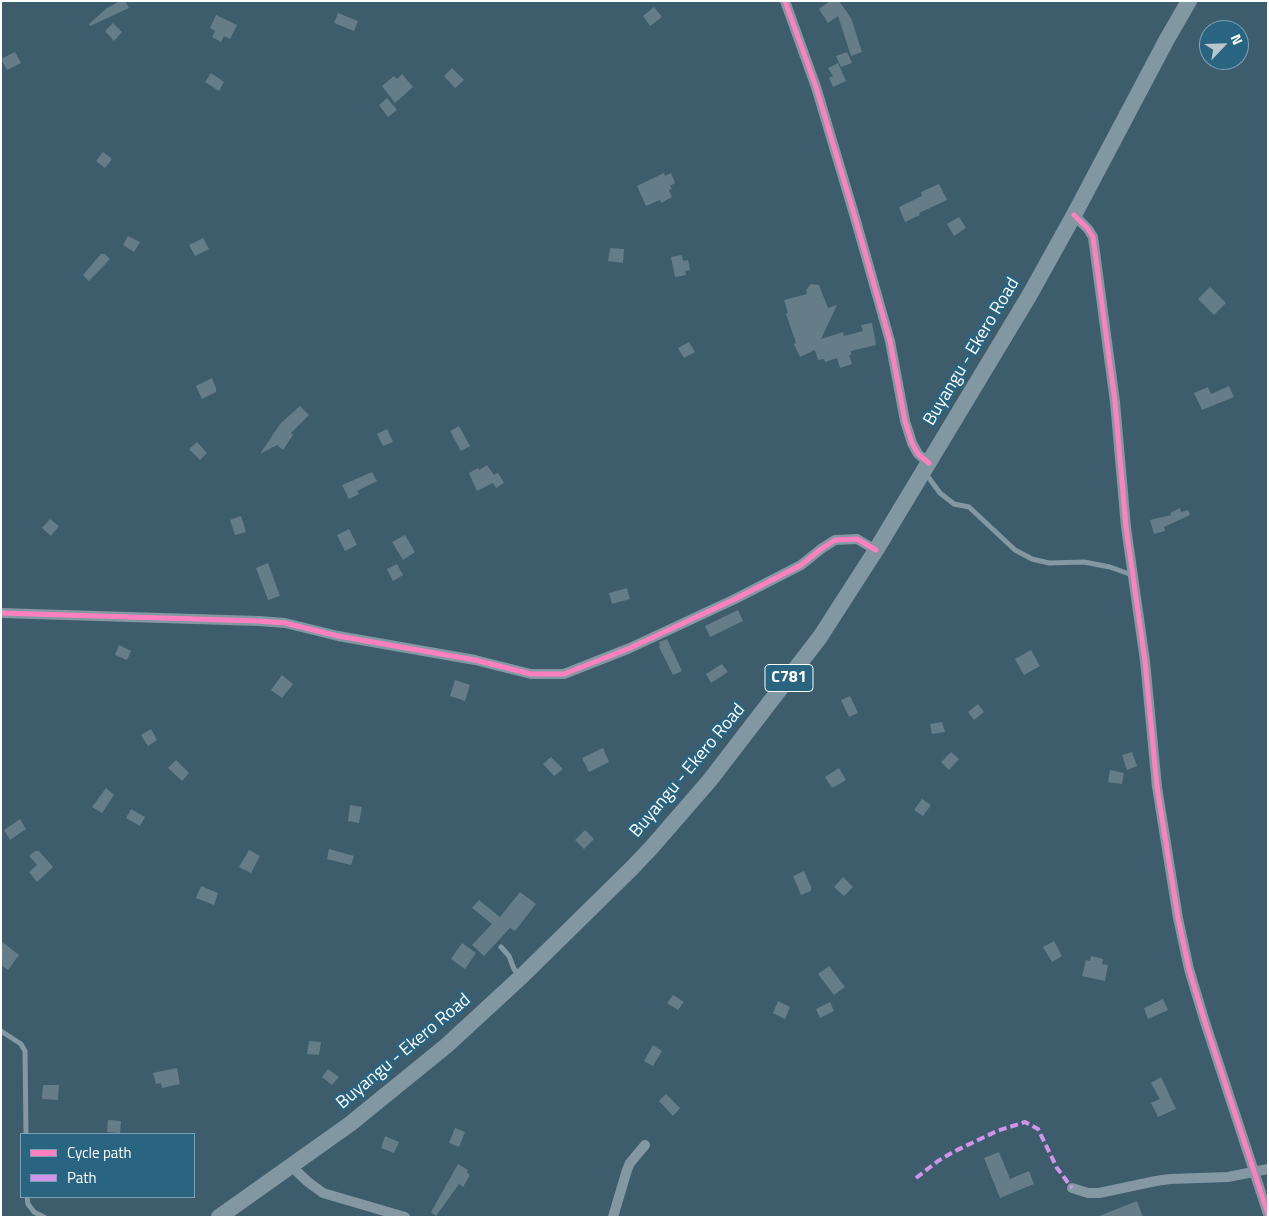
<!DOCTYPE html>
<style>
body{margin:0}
#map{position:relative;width:1269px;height:1218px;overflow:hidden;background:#3d5d6d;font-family:"Titillium Web",sans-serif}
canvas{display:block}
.frame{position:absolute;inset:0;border:2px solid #fff;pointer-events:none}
.legend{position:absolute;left:20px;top:1133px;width:175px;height:65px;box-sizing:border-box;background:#296481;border:1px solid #7fa2b3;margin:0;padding:6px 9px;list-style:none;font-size:15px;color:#fff}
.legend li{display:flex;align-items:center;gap:10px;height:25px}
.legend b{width:25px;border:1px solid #7fa2b3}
.north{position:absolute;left:1199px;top:20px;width:50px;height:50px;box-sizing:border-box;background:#296481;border:1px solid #7fa2b3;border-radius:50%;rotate:66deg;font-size:14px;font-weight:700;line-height:20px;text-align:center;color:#fff}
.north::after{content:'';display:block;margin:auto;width:18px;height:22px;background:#bbc6cc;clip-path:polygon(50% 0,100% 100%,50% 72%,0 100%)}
</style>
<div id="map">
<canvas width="1269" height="1218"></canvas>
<div class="frame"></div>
<ul class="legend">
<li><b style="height:6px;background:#ff80c0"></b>Cycle path</li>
<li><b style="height:6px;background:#d193ec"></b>Path</li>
</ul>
<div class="north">N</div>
</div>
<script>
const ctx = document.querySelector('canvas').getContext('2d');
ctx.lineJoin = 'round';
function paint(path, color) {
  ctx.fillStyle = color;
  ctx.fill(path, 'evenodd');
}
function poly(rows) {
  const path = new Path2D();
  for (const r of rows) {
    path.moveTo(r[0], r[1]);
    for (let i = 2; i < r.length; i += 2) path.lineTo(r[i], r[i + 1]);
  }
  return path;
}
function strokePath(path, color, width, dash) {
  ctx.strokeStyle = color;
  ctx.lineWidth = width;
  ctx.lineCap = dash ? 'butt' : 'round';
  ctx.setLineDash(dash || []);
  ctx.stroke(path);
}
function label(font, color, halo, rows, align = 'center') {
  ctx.font = font + ' "Titillium Web",sans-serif';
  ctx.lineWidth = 5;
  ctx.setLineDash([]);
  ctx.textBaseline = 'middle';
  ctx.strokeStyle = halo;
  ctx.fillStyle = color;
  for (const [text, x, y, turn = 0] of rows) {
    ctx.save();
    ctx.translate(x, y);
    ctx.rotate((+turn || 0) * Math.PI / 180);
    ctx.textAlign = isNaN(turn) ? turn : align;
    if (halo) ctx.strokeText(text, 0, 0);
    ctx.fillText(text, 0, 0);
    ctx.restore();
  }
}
const building = poly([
 [120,1,125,1,129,8,90,26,89,24,107,8],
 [830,1,839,1,851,18,862,52,851,56,838,16,828,23,819,9],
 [654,7,662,17,650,26,643,16],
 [338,13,358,21,354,31,334,23],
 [216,15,237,25,230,39,224,36,221,42,212,37,215,31,210,28],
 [113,23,122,32,114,41,105,31],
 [15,52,21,63,7,70,1,59],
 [847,52,852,63,841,67,836,56],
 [838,63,846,81,833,87,829,78,833,76,828,68],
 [452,68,464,80,455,88,444,76],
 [211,73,224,82,219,91,205,82],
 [402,74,413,87,395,103,382,86,394,76,397,79],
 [387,98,397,110,388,117,379,105],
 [103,152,112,159,105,168,96,161],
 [664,173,665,176,671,173,675,183,670,186,672,189,669,190,672,197,661,203,660,200,646,206,637,186],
 [939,184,947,200,919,213,920,215,905,222,899,207,922,196,921,192],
 [959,217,966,228,954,236,947,224],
 [128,236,140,242,134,252,123,245],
 [203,238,209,249,195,256,189,245],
 [610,248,624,249,623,263,608,261],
 [101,254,105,254,110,259,89,281,83,275],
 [682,255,683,261,688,260,690,270,685,271,686,275,675,277,671,257],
 [811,284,819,285,828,308,837,305,821,339,843,332,844,336,863,331,861,325,872,323,876,345,851,351,851,355,849,355,852,364,840,368,837,358,825,362,824,359,818,360,815,350,800,357,794,344,796,343,786,314,788,313,784,300,807,294,806,290],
 [1210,287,1226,303,1214,315,1198,299],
 [689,342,695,352,684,358,678,348],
 [212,378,216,388,216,392,202,399,196,386],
 [1229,386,1234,397,1202,410,1194,393,1208,387,1211,394],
 [300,406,309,415,291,433,293,435,283,450,277,445,260,454,280,424],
 [459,426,470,446,461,451,450,431],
 [387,429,393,442,383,446,377,434],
 [197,442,207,453,200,460,189,449],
 [487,465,494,475,498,473,504,483,496,488,493,483,477,491,469,473,478,468,479,470],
 [372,472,377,481,357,491,359,494,349,499,342,485],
 [1180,508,1181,512,1188,510,1190,515,1164,527,1165,531,1154,534,1150,520,1171,515,1170,513],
 [241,516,246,532,235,535,230,520],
 [50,519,59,526,51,536,42,528],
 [349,529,357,545,345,551,337,535],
 [405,535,415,552,403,560,392,542],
 [268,563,280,596,268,600,256,568],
 [397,564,403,575,393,581,387,569],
 [627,588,630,599,612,604,609,593],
 [738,610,743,621,710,637,705,626],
 [667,639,682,671,673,675,659,647,660,646,659,642],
 [119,645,131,651,127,660,115,655],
 [1031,650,1040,666,1024,675,1015,659],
 [722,664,728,672,711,683,706,674],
 [282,675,293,684,282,698,271,690],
 [455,680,470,685,465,701,450,696],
 [850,696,858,713,849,717,841,700],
 [978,704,984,712,974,720,968,712],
 [942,722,945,732,932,734,930,724],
 [151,729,157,740,148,746,141,735],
 [603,748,609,762,589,772,582,758],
 [951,752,959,759,949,770,941,762],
 [1132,752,1137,766,1127,770,1122,755],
 [551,757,563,769,554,776,543,764],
 [176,760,189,773,182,781,168,768],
 [839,768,846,780,832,788,825,777],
 [1110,770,1124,773,1122,784,1108,782],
 [106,788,114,795,102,813,92,807],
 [922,799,931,805,923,816,914,810],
 [350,805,362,807,359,823,348,821],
 [131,809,145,817,140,826,126,818],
 [20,819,26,829,10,840,4,830],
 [585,830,594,839,584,849,575,840],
 [329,849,354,856,351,865,327,859],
 [249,850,260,856,251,873,239,867],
 [35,851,39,851,53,867,37,882,29,872,37,865,29,856],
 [804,871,811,887,811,891,801,895,793,876],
 [843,877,853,887,844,896,834,887],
 [201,886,218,893,214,905,196,898],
 [520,892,536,904,515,931,510,928,484,956,472,945,492,924,472,908,479,900,500,917],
 [1,941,19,955,8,970,1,965],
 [1054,941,1062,956,1052,962,1043,947],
 [462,943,476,953,465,969,451,959],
 [1091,956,1103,959,1102,964,1108,965,1105,981,1082,976,1086,960,1090,961],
 [829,966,845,987,834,995,818,974],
 [673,995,684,1002,678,1010,667,1003],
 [1163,999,1168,1010,1148,1019,1144,1008],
 [778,1001,790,1007,785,1019,773,1013],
 [830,1002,834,1011,820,1018,816,1009],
 [309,1041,321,1042,319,1055,307,1054],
 [653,1045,662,1051,653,1066,644,1061],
 [177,1068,180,1084,162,1088,161,1083,156,1084,153,1073],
 [328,1069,339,1077,332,1085,322,1077],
 [1161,1077,1176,1109,1158,1117,1151,1103,1160,1099,1151,1083],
 [43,1085,59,1085,58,1100,42,1099],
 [666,1094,680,1108,673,1116,659,1101],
 [108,1120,121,1121,120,1133,107,1132],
 [455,1128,465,1132,459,1147,449,1143],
 [385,1136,399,1142,394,1153,381,1148],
 [999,1152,1010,1179,1029,1171,1034,1184,1000,1198,984,1158],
 [458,1164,468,1170,467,1172,470,1175,463,1187,459,1184,436,1216,431,1212],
 [1137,1201,1143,1217,1099,1217,1099,1216]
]);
const lane = poly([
 [926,474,940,493,954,504,969,507,1015,550,1032,559,1049,563,1084,562,1110,567,1132,575],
 [501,947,509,956,514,969,520,976],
 [1,1031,21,1044,25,1051,26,1134],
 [27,1197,28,1204,34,1212,44,1217]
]);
const street = poly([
 [785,1,816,87,854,214,890,341,905,421,912,443,918,454,929,463],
 [1074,215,1088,229,1093,237,1115,402,1126,527,1145,661,1157,787,1178,918,1189,969,1204,1019,1268,1214],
 [1,613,259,621,285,623,338,636,475,660,531,674,564,674,630,648,735,599,801,565,821,549,835,540,857,539,876,550],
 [292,1167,308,1182,323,1193,405,1217],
 [1072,1188,1088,1193,1099,1193,1156,1181,1170,1179,1228,1177,1268,1169],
 [613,1217,627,1170,630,1163,645,1145]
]);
const primary = poly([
 [219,1217,350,1124,446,1046,521,977,631,869,651,848,710,780,820,637,876,550,1029,296,1074,215,1167,39,1189,1]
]);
const quiet = poly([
 [916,1178,938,1161,953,1152,997,1131,1025,1122,1038,1129,1057,1168,1072,1188]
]);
const cycleway = poly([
 [785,1,816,87,854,214,890,341,905,421,912,443,918,454,929,463],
 [1074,215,1088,229,1093,237,1115,402,1126,527,1145,661,1157,787,1178,918,1189,969,1204,1019,1268,1214],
 [1,613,259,621,285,623,338,636,475,660,531,674,564,674,630,648,735,599,801,565,821,549,835,540,857,539,876,550]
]);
const shields = [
 [789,678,48]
];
const shieldNames = [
 ["C781",789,678]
];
const streetNames = [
 ["Buyangu - Ekero Road",972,352,-59],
 ["Buyangu - Ekero Road",688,771,-50],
 ["Buyangu - Ekero Road",404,1052,-40]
];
paint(building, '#657d88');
strokePath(lane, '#8398a3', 5);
strokePath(street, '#8398a3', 10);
strokePath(primary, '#8197a1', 16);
strokePath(quiet, '#d193ec', 4, [8, 4]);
strokePath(cycleway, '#ff80c0', 5);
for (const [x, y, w] of shields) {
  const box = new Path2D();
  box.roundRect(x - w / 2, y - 13.5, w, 27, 4);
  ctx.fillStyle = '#296481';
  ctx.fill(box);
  strokePath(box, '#fff', 1);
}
label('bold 16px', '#fff', null, shieldNames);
label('18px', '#fff', '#296481', streetNames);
</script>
